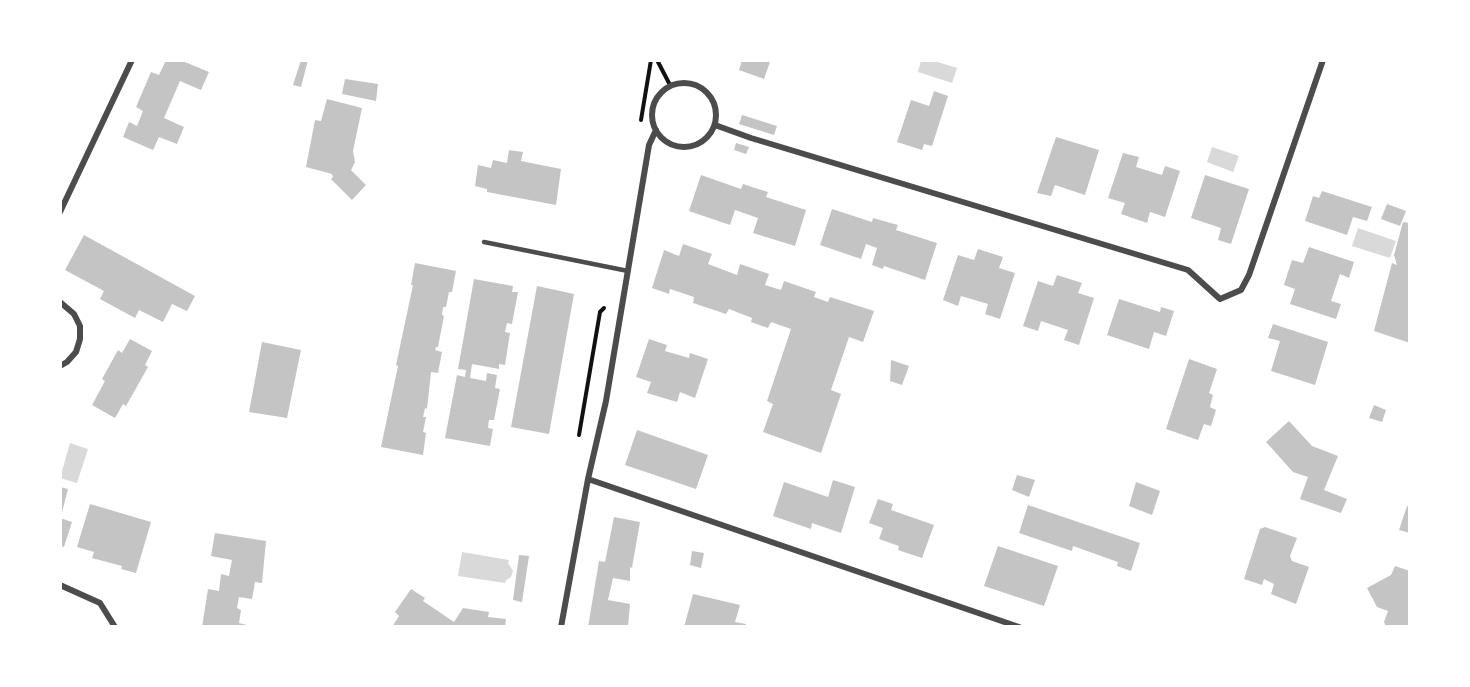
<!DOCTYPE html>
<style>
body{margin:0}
#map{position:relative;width:1470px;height:687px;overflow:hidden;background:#fff;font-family:"IBM Plex Sans",sans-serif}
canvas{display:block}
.frame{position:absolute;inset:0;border:62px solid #fff;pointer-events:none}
</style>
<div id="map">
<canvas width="1470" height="687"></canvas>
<div class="frame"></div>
</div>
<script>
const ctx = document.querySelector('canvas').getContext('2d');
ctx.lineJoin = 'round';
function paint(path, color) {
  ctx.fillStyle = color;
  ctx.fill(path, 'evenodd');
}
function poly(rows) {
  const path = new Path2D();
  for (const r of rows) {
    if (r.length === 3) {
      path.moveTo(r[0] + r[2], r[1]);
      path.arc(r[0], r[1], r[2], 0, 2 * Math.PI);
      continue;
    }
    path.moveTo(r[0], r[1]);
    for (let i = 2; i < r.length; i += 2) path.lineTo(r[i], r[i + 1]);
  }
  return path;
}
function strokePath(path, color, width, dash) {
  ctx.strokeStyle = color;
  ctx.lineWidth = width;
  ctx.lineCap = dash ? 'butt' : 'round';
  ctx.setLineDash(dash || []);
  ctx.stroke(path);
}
const water = poly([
 [921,60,931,60,957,68,952,83,918,72],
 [1212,147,1239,156,1233,172,1207,162],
 [1358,228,1396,241,1390,258,1352,246],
 [70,443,88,449,77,483,60,478],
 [462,552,509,560,508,563,513,571,511,577,506,580,505,583,458,576]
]);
const building = poly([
 [166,60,180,60,209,72,201,90,180,81,164,118,184,127,177,144,159,137,153,150,123,137,129,122,137,126,143,111,136,107,151,72,159,75],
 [301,60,308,60,301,87,293,85],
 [742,60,770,62,764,79,739,70],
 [345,79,378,84,376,101,342,94],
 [934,91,948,96,932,146,924,144,922,150,897,142,911,100,929,106],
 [327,99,362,108,353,151,355,162,351,170,366,185,352,200,331,179,333,177,332,174,306,167,315,120,321,121],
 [742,115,777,126,774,135,739,124],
 [1056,137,1099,150,1085,195,1055,185,1051,196,1037,193],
 [736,143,749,147,746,154,734,150],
 [509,150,523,152,521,161,561,169,556,205,487,192,487,189,475,186,478,165,491,168,493,160,507,163],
 [1123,153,1139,157,1136,167,1162,175,1165,166,1180,171,1165,217,1150,212,1147,223,1121,214,1125,203,1108,198],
 [701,175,741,189,743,184,755,188,768,192,766,197,806,210,795,246,753,233,758,218,735,210,730,225,689,211],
 [1205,175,1249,189,1231,244,1218,240,1221,228,1191,218],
 [1322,191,1372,207,1367,221,1353,217,1347,235,1305,221,1313,196,1319,198],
 [1387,204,1406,211,1400,226,1381,219],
 [832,209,872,222,873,218,898,225,896,230,937,243,925,280,884,266,883,269,872,265,877,248,866,244,861,259,820,245],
 [1403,222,1410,223,1410,343,1374,331,1392,263,1397,265,1394,255],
 [84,235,195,296,187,311,172,304,163,322,139,310,135,318,100,299,104,291,65,270],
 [683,244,712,254,708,264,737,275,740,264,769,274,765,285,781,290,784,281,816,292,814,297,828,302,830,297,874,311,863,342,849,337,831,390,841,394,821,453,763,432,773,404,767,401,791,329,771,322,768,328,751,322,752,318,729,309,726,314,693,303,694,297,670,289,669,294,652,288,664,250,679,256],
 [1309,247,1354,262,1349,278,1340,274,1331,301,1341,304,1336,319,1290,304,1295,289,1284,285,1288,272,1292,260,1303,263],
 [978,249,1003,257,999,268,1015,273,1000,319,985,314,988,304,961,296,958,306,943,300,958,255,974,260],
 [415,263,456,271,452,292,449,292,446,307,443,307,442,315,444,316,438,347,436,347,435,350,442,352,438,373,431,372,427,409,425,408,423,417,426,417,423,432,426,433,423,455,381,447,398,366,396,365,413,285,411,285],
 [1057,275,1082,283,1078,293,1094,298,1079,345,1064,340,1068,330,1041,321,1038,331,1023,326,1038,281,1053,286],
 [474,279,513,286,512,292,518,292,512,324,507,323,505,332,510,333,505,365,499,364,499,369,472,364,470,378,486,381,487,373,497,375,495,388,500,389,494,420,489,420,488,428,493,429,490,446,445,438,457,375,465,377,466,370,458,369],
 [537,286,574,294,549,434,511,427],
 [1119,299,1160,312,1161,307,1174,311,1166,336,1154,332,1149,349,1107,335],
 [1273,324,1328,342,1315,385,1271,371,1280,341,1268,338],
 [130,339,152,351,145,365,148,367,126,406,123,404,115,418,92,405,105,381,102,379,118,350,122,353],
 [649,339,667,345,665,351,689,358,690,353,708,359,695,398,680,392,677,402,647,393,651,382,636,377],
 [262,342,301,350,287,418,249,412],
 [1189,359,1217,369,1209,393,1213,395,1210,407,1216,410,1211,426,1204,424,1198,440,1166,429],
 [891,360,909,366,902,385,890,381],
 [1374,405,1386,410,1382,422,1369,418],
 [1289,421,1312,446,1338,456,1324,490,1347,499,1341,513,1300,499,1308,477,1293,472,1266,442],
 [637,430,708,455,696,489,625,465],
 [1017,475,1035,480,1029,497,1012,490],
 [833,480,855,487,841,533,812,523,811,529,773,516,784,482,828,497],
 [1136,482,1160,491,1152,515,1129,506],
 [60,487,68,489,61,516,60,516],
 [878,499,893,504,891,510,934,525,922,558,898,550,899,546,879,539,883,528,869,523],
 [90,504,151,522,136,573,121,569,122,566,92,558,94,552,77,547],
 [1028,505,1140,543,1131,571,1117,566,1118,562,1073,546,1072,551,1019,533],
 [1407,506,1410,507,1410,533,1399,530],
 [614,517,640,522,632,568,630,567,630,581,613,578,608,600,630,604,628,627,588,627,599,561,605,562],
 [60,518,72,522,64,547,60,546],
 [1265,527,1297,538,1290,556,1292,561,1309,567,1296,604,1271,594,1274,584,1264,579,1262,585,1244,579,1260,529],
 [215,533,266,541,262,583,255,582,252,599,239,597,237,608,241,610,239,623,255,627,202,627,208,589,219,591,221,574,229,576,232,560,211,556],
 [998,546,1058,566,1044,606,984,586],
 [692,551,704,553,701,568,690,565],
 [519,555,529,556,522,602,513,600],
 [1395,566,1410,571,1410,627,1386,627,1384,622,1388,611,1377,607,1367,588,1391,575],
 [411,589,425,598,423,601,454,622,463,608,489,612,488,617,506,619,505,627,392,627,399,616,395,612],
 [693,594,740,605,735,622,746,624,745,627,684,627]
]);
const path = poly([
 [657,60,670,85],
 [641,120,651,60],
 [579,435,600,312,604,308]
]);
const service = poly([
 [484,242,628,271]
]);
const minor = poly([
 [684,115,32],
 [715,125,751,138,1188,270,1220,299,1241,290,1249,275,1323,60],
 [60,212,132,60],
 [60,302,74,314,80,326,80,339,76,352,67,362,60,366],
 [588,479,1019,627],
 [60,585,100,603,115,627],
 [561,627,588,479,606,401,649,145,656,130]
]);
paint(water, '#d9d9d9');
paint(building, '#c4c4c4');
strokePath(path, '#111', 4);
strokePath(service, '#4c4c4c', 4.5);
strokePath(minor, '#4c4c4c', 6);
</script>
